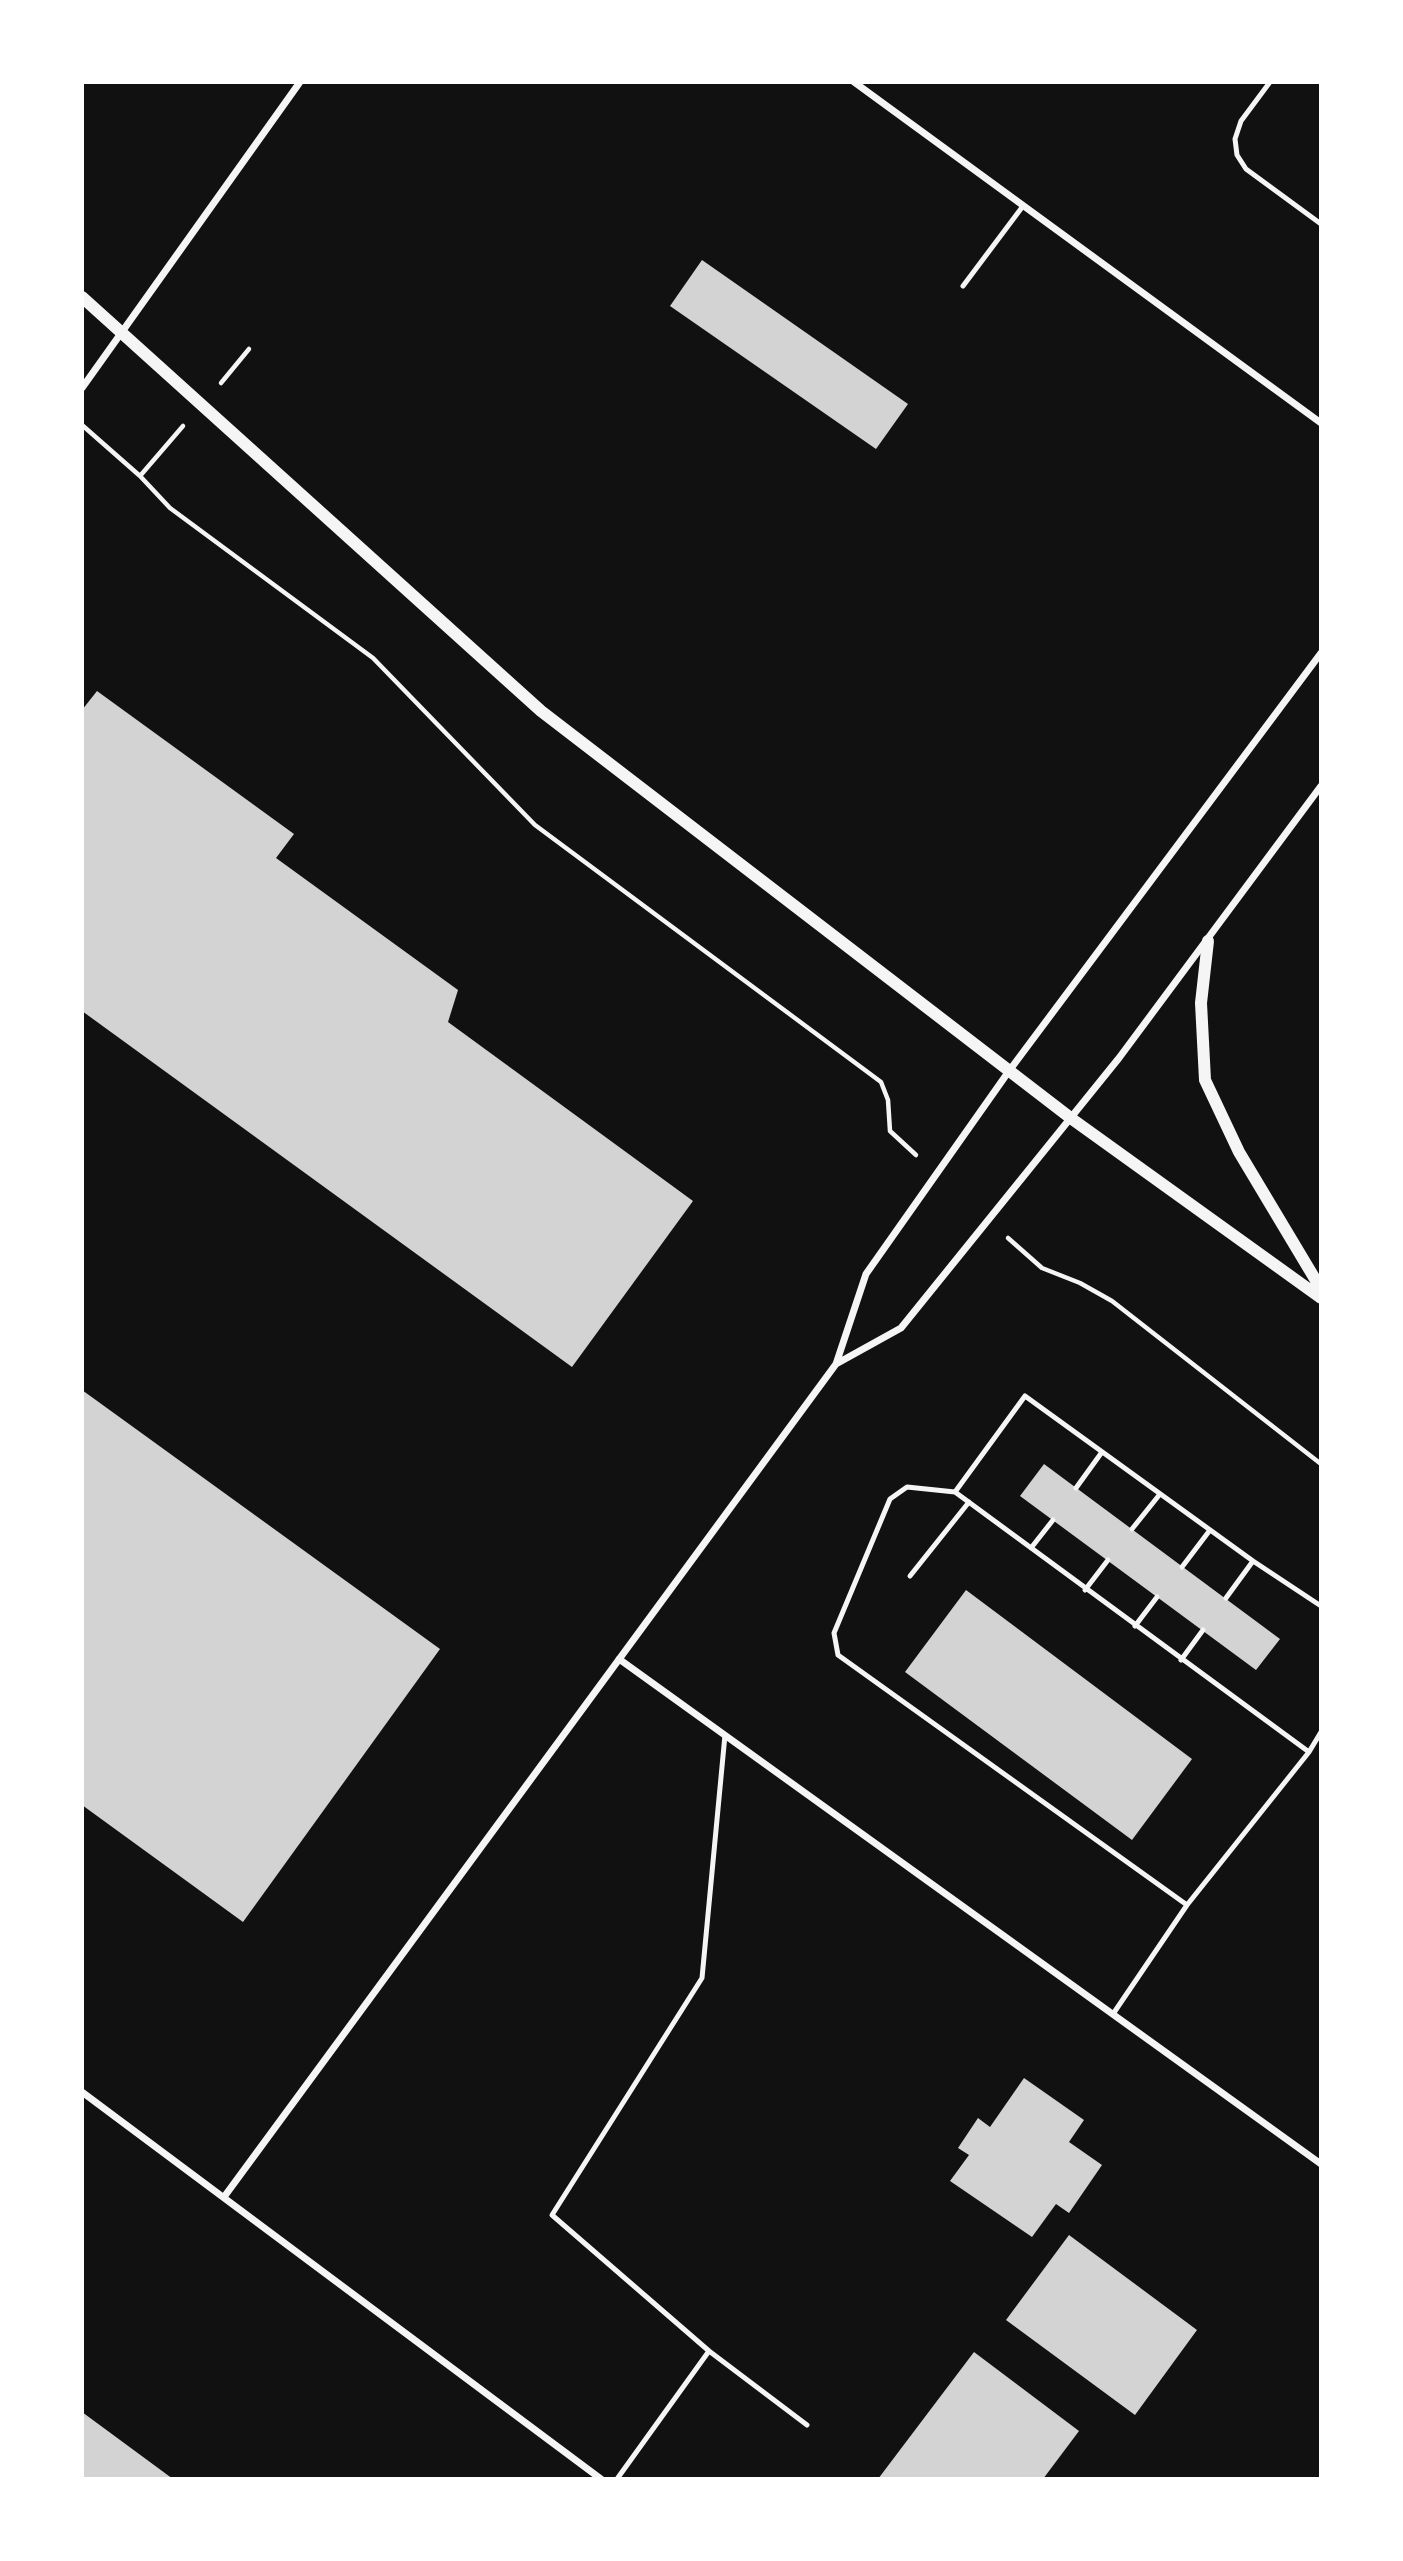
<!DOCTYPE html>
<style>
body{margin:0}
#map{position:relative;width:1403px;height:2561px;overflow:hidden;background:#111;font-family:"Space Grotesk",sans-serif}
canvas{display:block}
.frame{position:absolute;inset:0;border:84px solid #fff;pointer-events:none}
</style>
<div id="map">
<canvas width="1403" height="2561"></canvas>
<div class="frame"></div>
</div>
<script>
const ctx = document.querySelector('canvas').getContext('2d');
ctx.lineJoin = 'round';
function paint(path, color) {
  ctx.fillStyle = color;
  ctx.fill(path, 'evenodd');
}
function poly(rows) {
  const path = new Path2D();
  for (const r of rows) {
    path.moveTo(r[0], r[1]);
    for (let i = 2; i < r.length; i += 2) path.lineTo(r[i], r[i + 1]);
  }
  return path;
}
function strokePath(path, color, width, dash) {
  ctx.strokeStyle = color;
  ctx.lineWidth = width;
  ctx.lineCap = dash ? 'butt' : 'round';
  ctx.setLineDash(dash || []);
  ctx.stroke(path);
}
const building = poly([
 [702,260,908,404,876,449,670,306],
 [97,691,294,834,276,858,458,990,448,1022,693,1201,572,1367,82,1011,82,710],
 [82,1390,440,1649,243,1922,82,1805],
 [1044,1464,1280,1639,1256,1670,1020,1496],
 [966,1590,1192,1759,1132,1840,905,1672],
 [1024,2078,1084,2120,1069,2142,1102,2165,1069,2213,1056,2204,1032,2237,950,2181,969,2155,958,2148,978,2118,990,2127],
 [1069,2235,1197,2330,1135,2415,1006,2320],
 [974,2352,1079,2431,1043,2479,878,2479],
 [82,2412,173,2479,82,2479]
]);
const path = poly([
 [221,383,249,349],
 [82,425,140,476,183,426],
 [140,476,170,508,373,658,535,825,881,1082,888,1100,890,1131,916,1155],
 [1008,1238,1042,1268,1080,1283,1112,1301,1321,1464]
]);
const service = poly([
 [1270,82,1241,121,1235,139,1237,155,1246,169,1321,224],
 [963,286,1023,206],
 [1076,1488,1102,1452],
 [955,1492,1025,1396,1253,1561,1321,1606],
 [1132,1529,1160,1494],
 [1031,1548,1053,1520],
 [1182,1567,1210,1530],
 [910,1576,969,1502],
 [1085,1590,1108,1560],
 [1226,1598,1253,1561],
 [1135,1626,1157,1597],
 [1181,1660,1203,1630],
 [1187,1905,838,1655,834,1633,890,1499,907,1487,955,1492,1309,1752],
 [1113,2014,1187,1905,1309,1752,1321,1732],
 [709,2351,807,2425],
 [617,2479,709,2351,552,2215,702,1978,725,1735]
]);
const minor = poly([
 [854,82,1321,423],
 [82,388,300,82],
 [836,1364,901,1328,1119,1058,1321,786],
 [619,1659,1321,2164],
 [82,2092,601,2479],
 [224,2197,836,1364,866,1274,1009,1071,1321,653]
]);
const tertiary = poly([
 [82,297,541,711,1072,1119,1321,1298],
 [1208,941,1201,1003,1205,1080,1239,1152,1321,1289]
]);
paint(building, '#d3d3d3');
strokePath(path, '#f5f5f5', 4.5);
strokePath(service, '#f5f5f5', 5);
strokePath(minor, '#f5f5f5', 7);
strokePath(tertiary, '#f5f5f5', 12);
</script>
